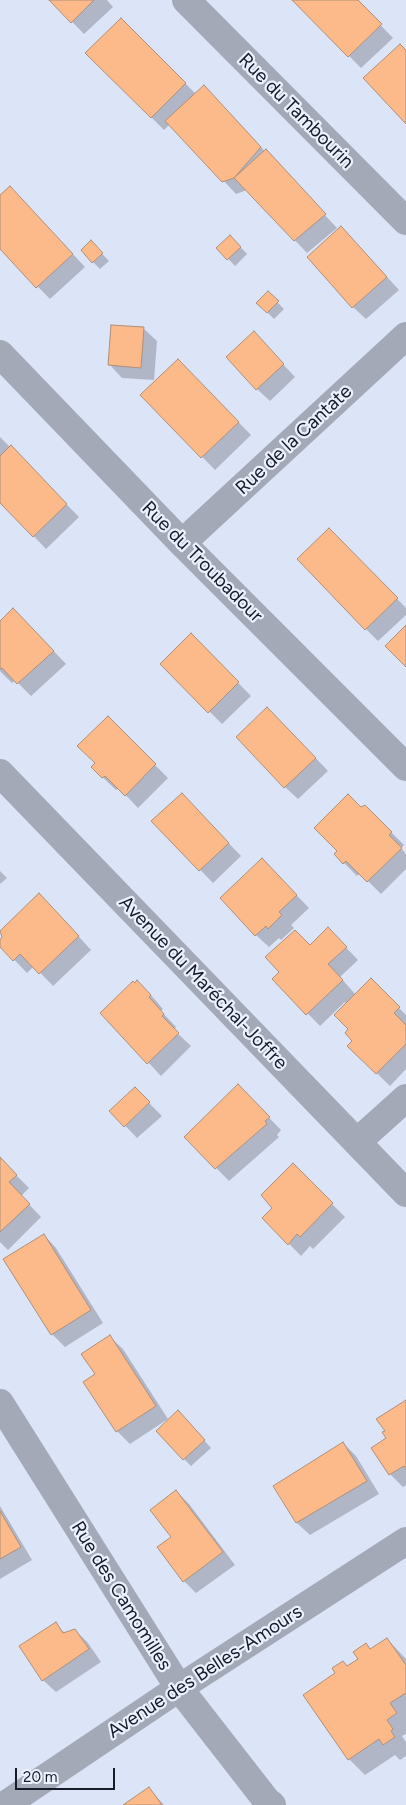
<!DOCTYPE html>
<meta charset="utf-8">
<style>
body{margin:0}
#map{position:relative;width:406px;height:1805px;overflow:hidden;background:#dce4f8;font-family:Figtree,sans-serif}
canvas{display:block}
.scale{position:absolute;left:15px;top:1768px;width:100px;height:22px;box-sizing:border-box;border:2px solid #181c28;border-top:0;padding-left:6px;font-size:15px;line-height:18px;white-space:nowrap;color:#181c28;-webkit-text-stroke:4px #ecf1ff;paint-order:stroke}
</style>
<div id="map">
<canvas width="406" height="1805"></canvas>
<div class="scale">20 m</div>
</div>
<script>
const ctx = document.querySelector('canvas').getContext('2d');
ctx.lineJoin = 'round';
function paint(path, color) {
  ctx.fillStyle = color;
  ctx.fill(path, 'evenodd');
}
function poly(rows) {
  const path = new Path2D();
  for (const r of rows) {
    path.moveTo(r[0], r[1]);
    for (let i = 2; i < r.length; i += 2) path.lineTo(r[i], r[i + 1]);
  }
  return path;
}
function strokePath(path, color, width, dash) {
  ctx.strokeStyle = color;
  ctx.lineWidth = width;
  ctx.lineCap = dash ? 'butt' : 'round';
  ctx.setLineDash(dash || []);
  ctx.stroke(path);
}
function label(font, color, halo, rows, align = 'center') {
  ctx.font = font + ' Figtree,sans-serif';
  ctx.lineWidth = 4.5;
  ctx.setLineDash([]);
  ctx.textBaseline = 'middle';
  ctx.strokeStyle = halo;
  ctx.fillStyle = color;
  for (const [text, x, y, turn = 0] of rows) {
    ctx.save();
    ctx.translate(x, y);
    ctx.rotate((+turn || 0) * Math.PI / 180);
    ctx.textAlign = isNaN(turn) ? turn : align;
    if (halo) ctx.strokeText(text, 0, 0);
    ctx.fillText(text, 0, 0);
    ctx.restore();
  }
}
const shadow = poly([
 [51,0,107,0,113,7,84,34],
 [294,0,356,0,393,38,361,68],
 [121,20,196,94,216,99,337,228,307,253,247,190,236,194,170,124,164,130,87,53],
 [0,197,22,200,85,267,50,299,0,248],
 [341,227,399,290,366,319,353,307],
 [230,236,247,254,235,266,218,248],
 [91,242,109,261,100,269,93,262],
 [268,293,284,309,274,319,258,303],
 [144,329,157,341,154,380,122,378,110,365],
 [266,346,295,377,270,401,257,389],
 [178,361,251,435,215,470,142,395],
 [0,437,79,517,46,549,0,501],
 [329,529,406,608,406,615,378,641,366,629],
 [0,622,26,622,66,664,31,696,15,680,12,683,0,671],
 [191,635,251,696,222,724,162,664],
 [108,718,168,778,138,808,119,788,116,790,92,767,96,763],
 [280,721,328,771,298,799,285,787],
 [365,806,404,845,401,848,406,854,406,869,381,894,360,873,357,876,335,854,361,808],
 [194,807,241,856,213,883,153,821],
 [0,871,7,878,0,884],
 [275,873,309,908,291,925,294,928,281,940,279,938,269,947,256,935],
 [52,907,91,950,53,986,34,966,27,973,0,945,0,942],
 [328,929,358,960,340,977,356,995,371,980,406,1015,406,1069,390,1086,349,1046,354,1041,350,1029,347,1004,345,1002,320,1026,274,979],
 [150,994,163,1009,161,1011,176,1027,174,1030,191,1046,161,1076,102,1013],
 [238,1086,281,1130,277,1135,279,1137,229,1181,186,1137],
 [135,1089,162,1116,137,1138,111,1111],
 [0,1159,29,1188,21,1196,41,1217,8,1250,0,1242],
 [293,1165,345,1217,313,1249,310,1246,301,1256,264,1218,274,1208],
 [44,1235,56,1248,103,1323,65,1347,52,1334,5,1259],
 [110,1337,123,1349,168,1419,130,1444,117,1431,96,1374],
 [406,1402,406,1485,403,1487,390,1474,373,1448,387,1439],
 [185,1419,211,1448,191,1466,184,1459],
 [343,1443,356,1456,379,1494,310,1535,297,1523,275,1486],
 [176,1491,189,1504,235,1565,196,1593,184,1581,172,1537],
 [0,1506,32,1560,0,1579],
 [55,1624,65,1633,75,1630,88,1643,101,1662,56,1692,43,1680],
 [387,1639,406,1659,406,1734,402,1736,406,1742,406,1756,400,1760,395,1755,365,1775,349,1759,359,1659,366,1645,372,1650],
 [149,1789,164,1805,125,1805]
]);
const building = poly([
 [49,0,94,0,71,23,49,0],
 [292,0,358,0,382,24,348,57,292,0],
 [121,18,186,83,151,118,85,53,121,18],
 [400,44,406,50,406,124,363,78,400,44],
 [204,85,261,147,234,178,222,182,165,121,204,85],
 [266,149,326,214,294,241,234,178,266,149],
 [10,186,73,254,36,288,0,249,0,195,10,186],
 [341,226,387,277,352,308,307,257,341,226],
 [230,235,241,247,227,260,216,248,230,235],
 [91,240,103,253,92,263,81,250,91,240],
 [268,291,279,301,267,313,256,303,268,291],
 [111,325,144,327,141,368,108,365,111,325],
 [254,331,284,364,256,390,226,357,254,331],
 [178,359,239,422,201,458,140,395,178,359],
 [11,445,67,504,33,537,0,503,0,456,11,445],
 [329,528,398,598,365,630,297,559,329,528],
 [13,608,54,651,17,684,2,668,0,669,0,621,13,608],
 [406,625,406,667,385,646,406,625],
 [191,633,239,682,208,713,160,664,191,633],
 [267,707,316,758,284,788,236,737,267,707],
 [108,716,156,764,125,796,105,776,102,778,91,767,95,763,77,746,108,716],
 [182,793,229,843,199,871,151,821,182,793],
 [348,794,361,807,365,805,392,832,389,835,402,848,367,882,346,861,343,864,334,854,337,851,314,828,348,794],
 [262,858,297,895,279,912,282,915,268,929,266,926,255,936,220,898,262,858],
 [39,893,79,936,39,974,20,954,13,961,0,947,0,940,2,937,0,931,39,893],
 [328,927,347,947,328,964,343,980,306,1015,272,979,279,972,265,957,295,930,310,945,328,927],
 [371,978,400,1007,394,1013,406,1025,406,1044,376,1074,347,1046,352,1041,345,1033,348,1029,334,1015,371,978],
 [137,980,151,995,149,997,164,1014,162,1016,179,1033,147,1064,100,1013,133,981,135,983,137,980],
 [238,1084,270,1117,265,1121,267,1124,215,1169,184,1137,238,1084],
 [135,1087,150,1102,124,1127,109,1111,135,1087],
 [0,1157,17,1175,9,1182,30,1204,0,1232,0,1157],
 [293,1163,333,1203,300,1237,297,1234,288,1245,262,1218,272,1208,261,1195,293,1163],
 [44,1234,91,1310,51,1335,3,1259,44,1234],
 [110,1335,156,1406,116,1432,83,1382,95,1374,81,1354,110,1335],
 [406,1400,406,1469,404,1466,389,1475,371,1448,386,1438,382,1432,385,1431,376,1419,406,1400],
 [178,1410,205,1440,183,1460,156,1431,178,1410],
 [343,1442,367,1481,296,1523,273,1486,343,1442],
 [176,1490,223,1552,183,1582,157,1547,171,1537,150,1510,176,1490],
 [0,1511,21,1547,0,1559,0,1511],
 [56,1622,63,1633,75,1629,89,1649,42,1681,19,1646,56,1622],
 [387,1638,406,1665,406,1693,390,1703,397,1713,387,1720,393,1729,391,1731,395,1737,383,1745,379,1739,348,1760,303,1695,335,1673,332,1668,343,1661,347,1666,358,1659,353,1652,366,1643,370,1649,387,1638],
 [149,1787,162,1805,123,1805,149,1787]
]);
const minor = poly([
 [186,0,406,221],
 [0,354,182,543,406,767],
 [182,543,406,336],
 [0,773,406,1193],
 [357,1142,406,1098],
 [0,1403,179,1688,267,1801,272,1805]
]);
const tertiary = poly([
 [5,1805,179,1688,406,1541]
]);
const streetNames = [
 ["Rue du Tambourin",296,111,45],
 ["Rue de la Cantate",294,440,-43],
 ["Rue du Troubadour",202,562,45],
 ["Avenue du Maréchal-Joffre",203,983,46],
 ["Rue des Camomilles",121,1596,58],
 ["Avenue des Belles-Amours",205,1672,-33]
];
paint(shadow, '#0003');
paint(building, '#fcba8a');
strokePath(building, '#ae8f79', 1);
strokePath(minor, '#a4a9b8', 28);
strokePath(tertiary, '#a4a9b8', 28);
label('19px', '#181c28', '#ecf1ff', streetNames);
</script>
